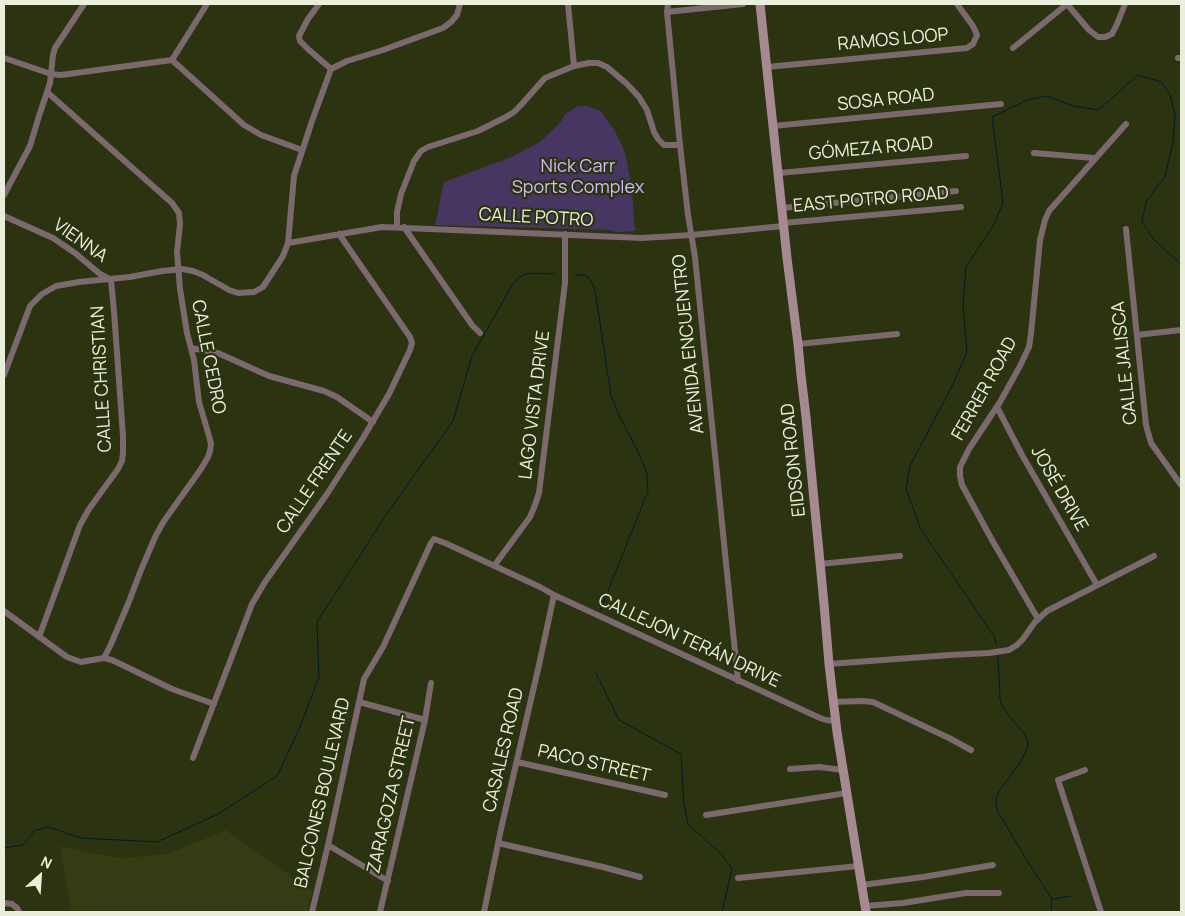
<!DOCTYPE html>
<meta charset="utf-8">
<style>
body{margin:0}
#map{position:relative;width:1185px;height:916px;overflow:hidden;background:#2b3311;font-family:Manrope,sans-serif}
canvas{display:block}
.frame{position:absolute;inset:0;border:5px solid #e9efdb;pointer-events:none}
.north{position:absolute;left:15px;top:851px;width:50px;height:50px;-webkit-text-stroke:4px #2b3311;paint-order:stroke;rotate:26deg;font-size:14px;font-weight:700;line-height:20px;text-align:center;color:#e9efdb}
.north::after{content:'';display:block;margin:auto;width:18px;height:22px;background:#e9efdb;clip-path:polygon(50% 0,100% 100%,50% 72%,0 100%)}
</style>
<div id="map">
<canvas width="1185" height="916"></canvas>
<div class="frame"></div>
<div class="north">N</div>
</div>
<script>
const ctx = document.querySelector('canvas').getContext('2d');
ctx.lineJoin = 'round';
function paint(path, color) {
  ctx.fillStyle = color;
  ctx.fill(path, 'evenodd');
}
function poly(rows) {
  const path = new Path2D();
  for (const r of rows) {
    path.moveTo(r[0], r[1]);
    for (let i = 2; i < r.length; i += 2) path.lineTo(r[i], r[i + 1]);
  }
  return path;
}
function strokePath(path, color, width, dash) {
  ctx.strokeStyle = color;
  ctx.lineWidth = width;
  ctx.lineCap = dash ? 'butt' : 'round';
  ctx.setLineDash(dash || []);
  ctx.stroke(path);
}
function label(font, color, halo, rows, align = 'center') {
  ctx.font = font + ' Manrope,sans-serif';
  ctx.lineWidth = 4.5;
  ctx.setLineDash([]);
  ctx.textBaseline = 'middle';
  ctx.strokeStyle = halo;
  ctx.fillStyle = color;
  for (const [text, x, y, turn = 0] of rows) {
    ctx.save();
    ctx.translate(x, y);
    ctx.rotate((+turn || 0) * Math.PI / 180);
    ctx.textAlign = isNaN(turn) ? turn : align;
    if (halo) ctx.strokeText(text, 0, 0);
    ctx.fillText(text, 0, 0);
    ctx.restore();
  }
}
const built = poly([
 [226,830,312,891,307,912,71,912,60,846,87,852,123,858,167,854]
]);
const green = poly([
 [578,106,587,106,601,111,615,131,625,152,631,183,635,231,617,232,609,230,435,225,444,182,509,158,540,142,560,123,565,114]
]);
const stream = poly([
 [575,275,584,275,588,277,591,281,595,290,611,396,619,415,637,450,647,473,648,491,600,611],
 [997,646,994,636,920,528,906,488,910,466,953,384,967,352,963,306,966,267,993,226,1003,203,992,117,1027,100,1047,96,1073,106,1098,110,1138,75,1161,82,1170,94,1175,115,1173,142,1165,176,1146,202,1142,222,1154,240,1181,264],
 [998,656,1000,699,1003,708,1026,736,1028,742,1027,749,1021,761,998,793,996,801,997,810,1026,859,1052,899,1051,912],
 [596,673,619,720,681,754,684,804,688,824,723,856,732,869,722,912],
 [4,848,23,845,34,831,48,827,81,838,157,842,218,814,277,776,300,727,319,677,317,622,388,512,453,421,472,356,511,287,518,278,526,274,535,273,554,274],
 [1052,899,1071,896]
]);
const street = poly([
 [568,4,574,66],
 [668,4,667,12,680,145,688,215,695,257,738,681],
 [1067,4,1089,30,1098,37,1105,37,1112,34,1117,24,1125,4],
 [667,12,743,4],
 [1013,48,1067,4],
 [4,58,51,74,61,75,172,60,207,4],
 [1178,58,1181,58],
 [172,60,244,125,261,135,302,150],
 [767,67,967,48,973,44,977,35,973,26,957,4],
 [331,69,347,61,383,50,443,28,451,22,457,15,460,4],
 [47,92,172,203,179,213,180,224,177,252,180,289,187,333,194,360,199,402,209,436,211,444,210,451,208,457,201,469,164,521,156,535,141,570,128,604,111,644,104,658],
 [773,126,1001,104],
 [1034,153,1094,158],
 [779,173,966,156],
 [4,195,30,146,39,116,50,83,53,55,55,48,84,4],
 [782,208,956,191],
 [4,216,53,238,75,253,100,274,111,280,114,311,123,436,123,453,122,461,118,469,89,509,80,525,39,637],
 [783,223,961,207],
 [397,227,397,212,401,194,414,161,421,151,428,147,478,131,506,117,514,112,520,106,545,78,574,66,589,63,598,63,607,67,627,84,639,97,647,110,654,132,658,139,664,145,680,145],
 [404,227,472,325,480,333],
 [1126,229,1146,425,1151,443,1181,485],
 [288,243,382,227,642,238,692,235,783,226],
 [1137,335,1181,330],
 [798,344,897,334],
 [191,348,218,353,269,376,324,391,337,397,373,422],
 [4,375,30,306,42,294,56,286,79,282,130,277,162,271,182,269,193,271,203,275,229,290,238,293,254,292,263,287,283,256,288,243,294,176,312,121,331,69,308,49,300,41,299,36,308,19,319,4],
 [997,407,1022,455,1097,585],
 [820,564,900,556],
 [494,566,530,517,535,505,539,493,565,283,565,234],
 [4,611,67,657,81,662,104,658,112,660,172,689,214,704],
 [1038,619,992,540,962,485,960,476,960,467,969,449,1000,402,1020,366,1029,347,1031,334,1040,240,1045,220,1049,211,1056,203,1126,124],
 [829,664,950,655,989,653,1009,650,1017,645,1023,639,1035,622,1047,611,1154,556],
 [359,702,425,720],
 [833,702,863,701,873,702,949,738,971,750],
 [193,758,252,604,265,582,327,494,363,438,389,394,410,350,412,343,410,337,339,234],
 [517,762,665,795],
 [790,769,819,767,843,770],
 [1085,770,1058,780,1101,912],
 [706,815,847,793],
 [498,843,603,867,640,877],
 [328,845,388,881],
 [738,878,859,866],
 [862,885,923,877,993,865],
 [4,903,12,904,17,908,19,912],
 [865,906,903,903,966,893,999,893],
 [312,912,328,845,364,679,383,647,431,543,434,539,445,543,540,587,554,595,820,718,826,720,836,721],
 [380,912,425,720,431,683],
 [484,912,501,829,539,665,554,595]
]);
const secondary = poly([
 [760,4,787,258,798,344,801,375,806,417,824,604,829,664,837,732,866,912]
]);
const streetNames = [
 ["RAMOS LOOP",893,40,-5],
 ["SOSA ROAD",886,100,-6],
 ["GÓMEZA ROAD",871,149,-5],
 ["EAST POTRO ROAD",871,200,-5],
 ["CALLE POTRO",536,218,3],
 ["VIENNA",80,241,35],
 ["AVENIDA ENCUENTRO",689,344,-96],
 ["CALLE CEDRO",208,357,79],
 ["CALLE JALISCA",1125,363,-96],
 ["CALLE CHRISTIAN",102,379,-93],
 ["FERRER ROAD",985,389,-61],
 ["LAGO VISTA DRIVE",535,405,-83],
 ["EIDSON ROAD",794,460,-96],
 ["CALLE FRENTE",315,482,-56],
 ["JOSÉ DRIVE",1059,489,60],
 ["CALLEJON TERÁN DRIVE",689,641,25],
 ["CASALES ROAD",504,750,-77],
 ["PACO STREET",594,764,13],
 ["BALCONES BOULEVARD",323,793,-77],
 ["ZARAGOZA STREET",392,795,-77]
];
const parkNames = [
 ["Nick Carr",578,167],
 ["Sports Complex",578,188]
];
paint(built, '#333c13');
paint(green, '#463661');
strokePath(stream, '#011b2d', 1);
strokePath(street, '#7b696e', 6);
strokePath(secondary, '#a68991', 9);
label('18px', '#e9efdb', '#2b3311', streetNames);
label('18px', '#d2bcfb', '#2b3311', parkNames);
</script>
